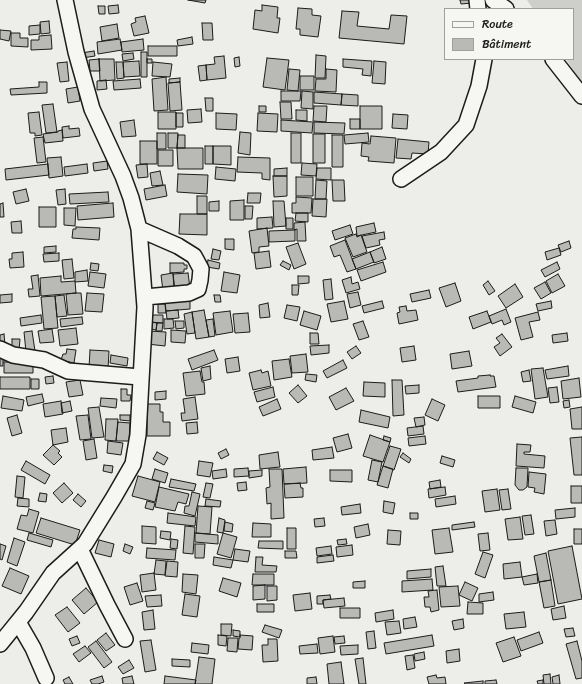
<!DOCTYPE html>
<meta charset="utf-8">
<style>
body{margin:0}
#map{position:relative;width:582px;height:684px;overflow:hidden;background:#edede9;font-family:Sriracha,sans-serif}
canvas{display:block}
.legend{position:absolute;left:444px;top:8px;width:130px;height:52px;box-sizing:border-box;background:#f6f6f2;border:1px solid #9f9f9c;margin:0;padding:5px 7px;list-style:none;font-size:12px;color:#1c1c1c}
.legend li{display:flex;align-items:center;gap:8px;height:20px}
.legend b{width:20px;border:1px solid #9f9f9c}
</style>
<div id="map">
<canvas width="582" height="684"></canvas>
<ul class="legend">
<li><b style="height:5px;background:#f6f6f2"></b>Route</li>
<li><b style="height:11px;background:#b9b9b6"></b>Bâtiment</li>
</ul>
</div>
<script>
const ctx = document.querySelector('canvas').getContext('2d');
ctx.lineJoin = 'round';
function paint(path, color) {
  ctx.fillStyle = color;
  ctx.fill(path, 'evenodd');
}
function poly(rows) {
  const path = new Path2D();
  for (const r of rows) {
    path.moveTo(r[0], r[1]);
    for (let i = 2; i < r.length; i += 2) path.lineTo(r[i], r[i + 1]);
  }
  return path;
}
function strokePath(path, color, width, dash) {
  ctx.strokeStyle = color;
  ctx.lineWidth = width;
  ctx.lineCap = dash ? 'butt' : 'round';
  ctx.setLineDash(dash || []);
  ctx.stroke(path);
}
const green = poly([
 [527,0,582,0,582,84,566,59,573,59,573,9,533,9]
]);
const building = poly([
 [188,0,206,0,205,3,188,0],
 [460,0,472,0,472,3,461,4,460,0],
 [118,5,119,13,109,14,108,6,118,5],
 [262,5,278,7,277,18,280,18,278,33,253,29,255,10,262,11,262,5],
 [98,6,105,6,105,14,99,14,98,6],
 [298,8,312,9,312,15,321,16,318,37,300,35,300,29,296,29,298,8],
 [342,11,359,12,357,26,389,29,391,15,407,16,404,44,339,38,342,11],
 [145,16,149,33,134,36,131,24,136,22,135,18,145,16],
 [49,21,50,33,41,34,40,22,49,21],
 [202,23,212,23,213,40,203,40,202,23],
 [117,24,119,38,102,41,100,27,117,24],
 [40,25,40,34,29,35,29,26,40,25],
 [0,30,11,31,9,41,0,39,0,30],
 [11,33,20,33,20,38,28,38,28,47,11,46,11,33],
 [51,35,52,49,31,50,31,40,39,40,39,36,51,35],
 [192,37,193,44,178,46,177,40,192,37],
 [120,39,122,50,98,54,97,42,120,39],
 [143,39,144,50,122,52,121,42,143,39],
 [148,46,177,46,177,56,148,56,148,46],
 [94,51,95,56,82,58,81,53,94,51],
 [141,52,147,52,147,77,141,77,141,52],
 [133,53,134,59,123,61,122,54,133,53],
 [316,55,326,56,325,78,315,78,316,55],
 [224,56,226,78,207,80,206,65,215,64,214,57,224,56],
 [239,57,240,66,235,67,234,58,239,57],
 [267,58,289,60,285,90,263,87,267,58],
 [99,59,114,59,115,80,100,81,99,59],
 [99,59,100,71,90,71,89,60,99,59],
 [147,59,152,59,152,63,147,63,147,59],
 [343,59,372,61,371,76,362,75,363,69,343,67,343,59],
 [139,61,140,76,124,77,123,62,139,61],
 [374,61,386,62,385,84,372,83,374,61],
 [67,62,69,81,60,82,57,63,67,62],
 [116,62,123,62,124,78,117,79,116,62],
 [153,62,172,64,170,77,152,76,153,62],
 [206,65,207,80,200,81,198,66,206,65],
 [289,69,300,70,298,91,287,90,289,69],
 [326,69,337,70,336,92,315,91,316,79,326,79,326,69],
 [300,76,314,76,314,90,300,90,300,76],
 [166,77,168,110,154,111,152,79,166,77],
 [180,78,180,82,169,83,169,79,180,78],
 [140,79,141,88,114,90,113,81,140,79],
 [106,80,107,89,97,90,97,81,106,80],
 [39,82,47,82,47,93,11,95,10,89,39,87,39,82],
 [180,82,182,110,170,111,168,83,180,82],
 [78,87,80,101,68,103,66,89,78,87],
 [281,91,301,91,300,101,281,101,281,91],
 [302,91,313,92,313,109,301,108,302,91],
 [314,92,342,94,341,105,314,103,314,92],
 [342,94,358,95,358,106,341,105,342,94],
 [205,98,213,98,213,111,206,111,205,98],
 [280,102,291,102,292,119,281,119,280,102],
 [53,104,57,132,46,133,42,105,53,104],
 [259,106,266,106,266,112,259,112,259,106],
 [314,106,327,106,326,122,313,121,314,106],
 [360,106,382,106,382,129,360,129,360,106],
 [201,109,202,122,188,123,187,110,201,109],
 [296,110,307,110,307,121,296,120,296,110],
 [39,112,42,135,35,136,35,133,30,133,28,113,39,112],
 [158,112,176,112,176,129,158,129,158,112],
 [176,113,183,113,183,127,176,127,176,113],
 [216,113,237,114,236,130,216,129,216,113],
 [258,113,278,114,277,132,257,131,258,113],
 [393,114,408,115,407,129,392,128,393,114],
 [350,119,360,119,360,129,350,129,350,119],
 [134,120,136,136,122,137,120,122,134,120],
 [281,120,313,122,312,133,281,131,281,120],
 [314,122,345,123,344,134,314,133,314,122],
 [69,126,69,129,79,128,80,136,63,138,62,127,69,126],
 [62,130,63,141,45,143,43,134,58,132,58,131,62,130],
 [240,132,251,133,250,155,238,153,240,132],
 [157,133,166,133,166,149,157,149,157,133],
 [168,133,178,133,177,148,168,148,168,133],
 [291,133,301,133,301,163,291,163,291,133],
 [368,133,369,142,345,144,344,135,368,133],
 [313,134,325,134,325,163,313,163,313,134],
 [178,135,185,135,185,148,177,148,178,135],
 [332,135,343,135,343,167,332,167,332,135],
 [371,136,396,138,394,163,368,161,369,157,361,156,362,143,370,144,371,136],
 [43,137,46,162,37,163,34,138,43,137],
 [398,139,429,142,428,154,412,153,411,159,396,158,398,139],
 [140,141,157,141,157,164,140,164,140,141],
 [205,146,213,146,213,164,205,164,205,146],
 [213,146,231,146,231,165,213,164,213,146],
 [177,148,203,148,203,169,178,169,177,148],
 [158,150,173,150,173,166,158,166,158,150],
 [61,157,63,176,49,178,47,158,61,157],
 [238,157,270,158,270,180,262,179,262,173,237,172,238,157],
 [107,161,108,169,94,171,93,163,107,161],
 [302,163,317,164,316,176,301,175,302,163],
 [48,164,49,175,6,180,5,169,48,164],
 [87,164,88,173,65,176,64,167,87,164],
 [147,164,148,177,138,178,136,165,147,164],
 [216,167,236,169,235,181,215,179,216,167],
 [287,168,287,176,274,176,274,169,287,168],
 [317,168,331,168,331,180,316,179,317,168],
 [160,171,163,185,152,186,150,173,160,171],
 [178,174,208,175,207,194,177,192,178,174],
 [273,176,287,176,287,196,274,197,273,176],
 [296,177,313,177,313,196,296,196,296,177],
 [316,180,327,181,326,199,315,199,316,180],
 [332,180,344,180,345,201,333,201,332,180],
 [165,185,167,196,146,200,144,189,165,185],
 [26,189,29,201,16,204,13,192,26,189],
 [65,189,66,204,58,205,56,190,65,189],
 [108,192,109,202,70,204,69,194,108,192],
 [248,193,261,193,260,203,247,203,248,193],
 [197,196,207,196,207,214,197,214,197,196],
 [296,197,312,198,311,213,292,213,292,203,296,203,296,197],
 [313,199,327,199,326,217,312,216,313,199],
 [244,200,244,220,230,220,230,201,244,200],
 [219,201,219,211,209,211,209,202,219,201],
 [273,201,284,201,286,226,274,227,273,201],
 [3,203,4,217,0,217,0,204,3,203],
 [113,203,114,217,78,220,77,206,113,203],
 [245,206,253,206,252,219,245,219,245,206],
 [39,207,56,207,56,227,39,227,39,207],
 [64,208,76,208,75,226,64,225,64,208],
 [296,213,308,213,308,222,295,221,296,213],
 [180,214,207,214,207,235,179,234,180,214],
 [272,217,273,228,257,229,257,218,272,217],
 [286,218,293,218,293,229,286,229,286,218],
 [21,221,22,233,12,233,11,222,21,221],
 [305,222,306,241,297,241,297,229,294,230,294,223,305,222],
 [374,223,376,232,357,236,356,227,374,223],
 [350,225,353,234,335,240,332,231,350,225],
 [76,227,100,228,99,240,72,238,73,229,76,229,76,227],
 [267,228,269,246,259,247,259,252,252,253,249,231,267,228],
 [295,230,295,241,269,242,269,231,295,230],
 [384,232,385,239,379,240,380,245,366,248,362,236,384,232],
 [356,234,357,237,361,235,367,252,353,257,345,238,356,234],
 [225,239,234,239,234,250,225,249,225,239],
 [345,240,356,269,347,272,340,255,334,257,330,246,345,240],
 [569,241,571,248,561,252,558,245,569,241],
 [298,243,306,264,294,269,286,247,298,243],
 [56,246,56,252,44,253,44,247,56,246],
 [382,247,386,259,374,263,370,252,382,247],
 [559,248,561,255,547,260,545,252,559,248],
 [213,249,221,251,219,260,211,259,213,249],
 [269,251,271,267,256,269,254,253,269,251],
 [23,252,24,267,10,268,9,259,12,259,12,253,23,252],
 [370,252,374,262,356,269,352,259,370,252],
 [59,253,59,261,44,262,43,254,59,253],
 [72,259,74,278,64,279,62,260,72,259],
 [208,260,220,263,219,269,207,267,208,260],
 [283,261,291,265,289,270,280,265,283,261],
 [383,262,386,272,361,281,357,270,383,262],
 [557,262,560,269,545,277,541,270,557,262],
 [91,263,99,264,98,271,90,270,91,263],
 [170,263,184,263,184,265,187,265,187,269,184,269,184,272,170,273,170,263],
 [87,270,88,281,75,282,75,272,87,270],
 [90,272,106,274,104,288,88,286,90,272],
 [224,272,240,275,237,293,221,291,224,272],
 [173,273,174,290,163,291,161,275,173,273],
 [188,273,190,288,175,290,173,274,188,273],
 [558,274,565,286,552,293,546,281,558,274],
 [38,275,40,296,29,297,28,289,33,289,31,276,38,275],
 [61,276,61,282,75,281,76,293,41,296,40,278,61,276],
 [298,276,309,276,309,283,298,284,298,276],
 [351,277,352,284,358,282,360,289,346,293,342,280,351,277],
 [331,279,333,299,325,300,323,280,331,279],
 [488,281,495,291,489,295,483,285,488,281],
 [545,282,551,293,541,299,534,288,545,282],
 [455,283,461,301,446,307,439,288,455,283],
 [515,284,523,297,506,308,498,296,515,284],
 [292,285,299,285,298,295,292,295,292,285],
 [429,290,431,298,412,302,410,294,429,290],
 [358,292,361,305,350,308,347,294,358,292],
 [76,293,81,293,83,314,68,315,66,294,76,293],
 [87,293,104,294,102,312,85,311,87,293],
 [12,294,12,302,0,303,0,295,12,294],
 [64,295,67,316,57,317,55,296,64,295],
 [214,295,220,295,221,302,215,302,214,295],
 [55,296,58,328,44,329,41,297,55,296],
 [190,299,190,309,166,311,165,301,190,299],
 [344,301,348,319,331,322,327,304,344,301],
 [382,301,384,308,364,313,362,306,382,301],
 [551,301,552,308,538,311,536,304,551,301],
 [268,303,270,317,260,318,259,305,268,303],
 [158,304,165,304,166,313,158,313,158,304],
 [287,305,300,307,297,321,284,318,287,305],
 [406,306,407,311,416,310,418,320,399,324,397,313,400,312,399,307,406,306],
 [506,309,511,322,504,325,502,320,492,324,489,316,506,309],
 [178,310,179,318,167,319,166,311,178,310],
 [204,310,209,337,196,339,192,312,204,310],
 [230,311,233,332,216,335,213,313,230,311],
 [304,311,321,316,317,330,300,325,304,311],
 [487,311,491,322,473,329,469,317,487,311],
 [192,312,195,333,187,334,184,314,192,312],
 [538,312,540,320,529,322,533,337,521,340,515,318,538,312],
 [248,313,250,332,235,333,233,314,248,313],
 [41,315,42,323,21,326,20,318,41,315],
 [151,315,163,315,163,323,150,322,151,315],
 [82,317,83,324,61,327,60,319,82,317],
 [164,319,173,319,174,328,164,329,164,319],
 [213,319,215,336,209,337,206,320,213,319],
 [175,321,184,321,184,328,176,329,175,321],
 [363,321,369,337,359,340,353,324,363,321],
 [150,322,157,323,156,330,150,329,150,322],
 [157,323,163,323,162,331,156,331,157,323],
 [76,328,78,344,60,346,58,330,76,328],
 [52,329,54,342,40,343,38,331,52,329],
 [171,330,186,331,185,343,171,342,171,330],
 [32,331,35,351,26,352,24,332,32,331],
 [148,331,166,332,165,346,147,344,148,331],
 [310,333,318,333,319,344,310,344,310,333],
 [567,333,568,341,553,343,552,335,567,333],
 [4,334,5,345,0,346,0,335,4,334],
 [502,334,512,347,500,356,494,347,500,343,496,338,502,334],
 [12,339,20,339,19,351,12,351,12,339],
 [329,345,329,353,311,355,310,346,329,345],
 [356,346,361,353,352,359,347,352,356,346],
 [414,346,416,360,402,362,400,348,414,346],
 [67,349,76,350,74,363,61,360,63,354,66,354,67,349],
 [90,350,109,351,108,369,89,368,90,350],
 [214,350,218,360,192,370,188,359,214,350],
 [469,351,472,366,452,369,450,354,469,351],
 [0,354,3,354,3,366,0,366,0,354],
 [306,354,308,372,292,373,290,356,306,354],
 [111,355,128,358,127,366,110,363,111,355],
 [238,357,240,371,227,373,225,359,238,357],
 [289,359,292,377,274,380,272,361,289,359],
 [343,360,347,368,327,378,323,371,343,360],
 [4,362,33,362,33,373,4,373,4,362],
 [210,366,211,379,203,381,201,368,210,366],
 [568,366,569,376,547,379,545,370,568,366],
 [543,368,548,397,535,399,531,369,543,368],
 [261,370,262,373,268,371,271,386,253,390,249,373,261,370],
 [529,370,531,381,523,382,521,372,529,370],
 [200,371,202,382,204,382,205,394,186,396,183,373,200,371],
 [306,374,317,375,316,382,305,380,306,374],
 [490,375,490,376,494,376,496,387,458,392,456,381,478,378,478,376,490,375],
 [53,376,54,383,46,384,45,377,53,376],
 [0,377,30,377,30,389,0,389,0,377],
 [579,378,581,397,563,399,561,381,579,378],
 [31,379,39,379,39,389,31,389,31,379],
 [80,380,83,395,69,397,66,382,80,380],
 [392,380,402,380,404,415,393,416,392,380],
 [364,382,385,383,385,397,363,396,364,382],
 [298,385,307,396,298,403,289,393,298,385],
 [419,385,419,393,406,394,405,386,419,385],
 [273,387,275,397,257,402,254,392,273,387],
 [557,387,559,402,550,403,548,388,557,387],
 [346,388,354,401,336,410,329,397,346,388],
 [121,389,127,389,127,395,131,395,130,401,121,401,121,389],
 [166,391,166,399,155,400,155,392,166,391],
 [42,394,44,402,28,406,26,397,42,394],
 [3,396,24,400,22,411,1,408,3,396],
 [478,396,500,396,500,408,478,408,478,396],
 [515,396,536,402,533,413,512,407,515,396],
 [195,397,198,419,182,421,181,413,185,413,183,399,195,397],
 [101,398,117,399,116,408,100,406,101,398],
 [277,399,281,409,263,416,259,407,277,399],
 [432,399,445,405,438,421,425,415,432,399],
 [569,400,570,407,564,408,563,401,569,400],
 [61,401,63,414,45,417,43,404,61,401],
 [70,401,72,411,62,413,61,403,70,401],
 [147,404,160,404,160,412,163,412,163,422,170,422,170,436,147,436,147,404],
 [99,407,104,437,92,438,88,408,99,407],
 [582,407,582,429,572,429,570,409,582,407],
 [361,410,390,417,388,428,359,422,361,410],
 [17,415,22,433,12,436,7,418,17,415],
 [88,415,91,439,80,440,76,416,88,415],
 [120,415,130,415,130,421,120,420,120,415],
 [424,417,425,425,416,427,414,418,424,417],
 [106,419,118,419,116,441,105,440,106,419],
 [118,422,130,423,129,441,116,441,118,422],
 [197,422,198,433,187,434,186,423,197,422],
 [423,426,424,434,408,436,407,428,423,426],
 [66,428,68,442,53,445,51,430,66,428],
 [348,434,352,448,337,452,333,438,348,434],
 [370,435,390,442,383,462,363,456,370,435],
 [384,436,391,438,390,442,383,440,384,436],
 [425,436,426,444,409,446,408,438,425,436],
 [582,437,582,475,574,475,570,438,582,437],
 [94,439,97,458,86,460,83,441,94,439],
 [108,441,123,443,121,455,107,453,108,441],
 [517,444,531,445,530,452,524,452,524,454,545,456,544,468,516,466,517,444],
 [53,445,60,451,58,453,62,457,54,465,43,455,53,445],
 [390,446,401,449,394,470,383,466,390,446],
 [332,447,334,458,313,460,312,450,332,447],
 [226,449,229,455,221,459,218,453,226,449],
 [157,452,168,458,164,465,153,459,157,452],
 [278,452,280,467,260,469,259,455,278,452],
 [403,453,411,459,409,463,400,457,403,453],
 [442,456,455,460,453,467,440,463,442,456],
 [372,460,382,462,378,482,368,480,372,460],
 [26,461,50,475,45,484,21,470,26,461],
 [199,461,213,463,210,477,197,475,199,461],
 [104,465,113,466,112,473,103,471,104,465],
 [383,466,393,469,388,488,377,485,383,466],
 [306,467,307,483,284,484,283,469,306,467],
 [248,468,249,476,234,477,234,469,248,468],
 [516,468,528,468,527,487,523,490,519,490,515,485,516,468],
 [155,469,168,473,165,483,152,479,155,469],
 [226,469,227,477,213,479,212,471,226,469],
 [269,469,282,469,284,518,271,519,271,503,267,504,266,488,270,487,269,469],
 [262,470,262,476,249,478,249,471,262,470],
 [330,470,352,470,352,482,330,481,330,470],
 [529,472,546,474,544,494,534,492,535,488,528,487,529,472],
 [17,476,25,477,23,498,15,497,17,476],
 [138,476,160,482,155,502,132,496,138,476],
 [171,479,196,484,194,491,169,487,171,479],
 [440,480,441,487,430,489,429,482,440,480],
 [246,482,247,490,238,491,237,483,246,482],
 [64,483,73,493,62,503,53,493,64,483],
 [206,483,213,484,210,498,203,497,206,483],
 [300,483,301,488,303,488,303,497,285,498,284,484,300,483],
 [571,486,582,486,582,503,571,503,571,486],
 [159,487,189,494,186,504,178,502,175,511,155,507,159,487],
 [445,487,446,495,429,498,428,489,445,487],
 [497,489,500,510,485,512,482,491,497,489],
 [508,489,511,509,502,510,499,490,508,489],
 [192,492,200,494,195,516,184,513,185,506,189,506,192,492],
 [40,493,47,494,46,502,38,501,40,493],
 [78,494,86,501,81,507,73,500,78,494],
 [455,496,456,504,436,507,435,499,455,496],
 [18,498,29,499,29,507,17,506,18,498],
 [206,499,221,501,220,507,205,506,206,499],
 [147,501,155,503,153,510,145,508,147,501],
 [384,501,395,503,393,514,383,512,384,501],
 [360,504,361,513,342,515,341,507,360,504],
 [198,506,212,507,210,534,196,533,198,506],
 [575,508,575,517,556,519,555,510,575,508],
 [29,509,39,512,33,533,17,529,21,515,27,516,29,509],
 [168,513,196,517,195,526,167,523,168,513],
 [410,513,418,513,418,519,410,519,410,513],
 [531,515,534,534,525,535,522,516,531,515],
 [520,517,523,539,508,540,505,519,520,517],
 [41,518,80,530,75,545,36,533,41,518],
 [219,518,225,520,223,533,217,532,219,518],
 [324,518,325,526,315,527,314,519,324,518],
 [555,520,557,534,546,536,544,521,555,520],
 [225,522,233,524,232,532,224,531,225,522],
 [474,522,475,527,452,530,452,525,474,522],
 [253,523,271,524,271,537,252,537,253,523],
 [368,524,370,535,356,538,354,527,368,524],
 [142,526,156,527,156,544,142,543,142,526],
 [185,526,195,527,193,554,183,553,185,526],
 [287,528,296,528,296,549,287,549,287,528],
 [449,528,453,552,435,554,432,530,449,528],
 [574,529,582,529,582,544,574,544,574,529],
 [388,530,401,531,400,545,387,544,388,530],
 [161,531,171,532,170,540,160,538,161,531],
 [29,533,53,540,51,547,27,540,29,533],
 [195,533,218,535,218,544,195,542,195,533],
 [223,533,237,537,231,558,217,554,223,533],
 [488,533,490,550,480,551,478,534,488,533],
 [14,538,25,542,17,566,7,562,14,538],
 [171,539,178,540,177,549,170,548,171,539],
 [346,539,347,544,338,545,337,540,346,539],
 [99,540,114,544,111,557,95,553,99,540],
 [259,541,283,541,283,549,258,548,259,541],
 [0,544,6,546,2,560,0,559,0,544],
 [125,544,133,547,130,554,123,551,125,544],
 [195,544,205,544,204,558,195,558,195,544],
 [352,545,353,555,337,557,336,547,352,545],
 [331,546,332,554,317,556,316,548,331,546],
 [572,546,582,599,558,604,548,551,572,546],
 [147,548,176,550,175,560,146,558,147,548],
 [235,549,250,551,248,562,233,560,235,549],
 [285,551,296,551,297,558,285,558,285,551],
 [483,552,493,555,485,578,475,574,483,552],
 [546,553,551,580,539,582,534,556,546,553],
 [333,555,334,561,317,563,317,557,333,555],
 [214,557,233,560,231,568,213,565,214,557],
 [256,557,263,557,262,565,277,566,276,572,255,572,256,557],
 [156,560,166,561,165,575,154,574,156,560],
 [167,561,178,562,177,577,165,576,167,561],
 [520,562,522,577,504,579,503,564,520,562],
 [443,566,446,586,437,586,435,567,443,566],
 [10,568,29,576,21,594,2,586,10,568],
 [431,569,431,577,407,579,407,571,431,569],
 [154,573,156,590,142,592,140,575,154,573],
 [183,574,198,575,196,594,182,592,183,574],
 [253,574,274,574,274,585,252,585,253,574],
 [537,574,538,583,524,585,522,577,537,574],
 [223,578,241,583,237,597,219,591,223,578],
 [432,579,433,590,402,592,402,581,432,579],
 [551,580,555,606,544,608,539,582,551,580],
 [365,581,365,588,353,588,353,582,365,581],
 [465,582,478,588,472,601,459,595,465,582],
 [137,583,143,601,130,605,124,587,137,583],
 [265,585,265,599,253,600,253,586,265,585],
 [267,586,277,586,277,600,267,601,267,586],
 [458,586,460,606,441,607,439,587,458,586],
 [86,588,98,602,84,614,72,600,86,588],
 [437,590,439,610,431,612,430,607,425,607,424,597,429,597,428,591,437,590],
 [493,592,494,600,479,602,479,594,493,592],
 [310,593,312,609,295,611,293,595,310,593],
 [185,594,200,596,197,617,182,615,185,594],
 [161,595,162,606,147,607,145,596,161,595],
 [330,595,331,599,323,600,323,604,317,604,317,596,330,595],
 [344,598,345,606,324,608,323,600,344,598],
 [468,602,483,603,483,614,467,614,468,602],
 [257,604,274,604,274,612,257,612,257,604],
 [564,606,566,618,553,620,551,609,564,606],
 [67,607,80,623,68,632,55,615,67,607],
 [340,608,360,608,360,618,340,618,340,608],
 [153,610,155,629,144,630,142,612,153,610],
 [393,610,394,619,376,622,375,613,393,610],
 [524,612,526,627,506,629,504,614,524,612],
 [415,617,417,627,404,629,403,619,415,617],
 [463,619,464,628,454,630,452,621,463,619],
 [399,621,401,633,387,635,385,622,399,621],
 [221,624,232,624,231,636,221,635,221,624],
 [265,625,282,630,279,638,262,632,265,625],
 [573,628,575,636,566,637,564,629,573,628],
 [233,630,240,631,240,637,233,636,233,630],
 [374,631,376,648,368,649,366,632,374,631],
 [539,632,543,643,521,651,517,640,539,632],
 [106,633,115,645,106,651,97,640,106,633],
 [218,635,227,636,226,646,218,645,218,635],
 [240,635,253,636,252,650,238,649,239,638,240,638,240,635],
 [432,635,434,646,386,654,384,643,432,635],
 [77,636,80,643,72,646,69,639,77,636],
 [333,636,335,652,320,654,318,638,333,636],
 [344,636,345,643,335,644,334,637,344,636],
 [514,637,521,656,503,662,496,643,514,637],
 [228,638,238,638,237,652,227,651,228,638],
 [268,639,277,639,278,661,263,662,262,645,268,645,268,639],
 [151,640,156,670,145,672,140,641,151,640],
 [96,641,112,662,104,668,88,647,96,641],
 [577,641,582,661,582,678,576,679,566,644,577,641],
 [192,643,209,645,208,654,191,652,192,643],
 [317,644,318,653,300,654,299,646,317,644],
 [358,645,358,654,341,655,340,646,358,645],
 [85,646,91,653,79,662,73,654,85,646],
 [459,649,460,661,447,663,446,651,459,649],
 [424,652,425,659,415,661,414,654,424,652],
 [413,655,415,668,407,670,405,656,413,655],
 [199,657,215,659,212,684,195,684,199,657],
 [363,658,366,684,359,684,355,659,363,658],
 [172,659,190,660,190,667,172,666,172,659],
 [129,660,134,668,123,674,118,667,129,660],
 [341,662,344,684,329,684,327,664,341,662],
 [550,674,551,684,544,684,543,675,550,674],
 [436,675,437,678,445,677,446,684,429,684,427,677,436,675],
 [559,675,560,684,553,684,552,677,559,675],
 [102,676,104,682,98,684,92,684,90,680,102,676],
 [132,676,134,684,123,684,122,678,132,676],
 [165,676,196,680,195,684,164,684,165,676],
 [69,677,73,684,65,684,63,680,69,677],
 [316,677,317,684,307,684,307,678,316,677],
 [496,680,497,684,485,684,485,681,496,680],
 [543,680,543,684,538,684,537,681,543,680],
 [483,681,483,684,465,684,464,683,483,681]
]);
const minor = poly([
 [477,0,478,9],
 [493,0,506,9],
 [553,59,582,96],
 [401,179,441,152,466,125,479,86,484,59],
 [139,229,178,246,194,256,201,269,200,280,198,289,189,293,145,297],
 [0,349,13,355,44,360,68,371,140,377],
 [80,549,107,605,125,639],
 [18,622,33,648,46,678],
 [0,644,26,612,53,573,85,544,114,497,133,464,138,435,145,307,139,229,131,198,123,176,92,109,76,52,65,0]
]);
paint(green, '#cececb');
paint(building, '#b9b9b6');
strokePath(building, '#1c1c1c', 1);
strokePath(minor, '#1c1c1c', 18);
strokePath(minor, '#f6f6f2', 15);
</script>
